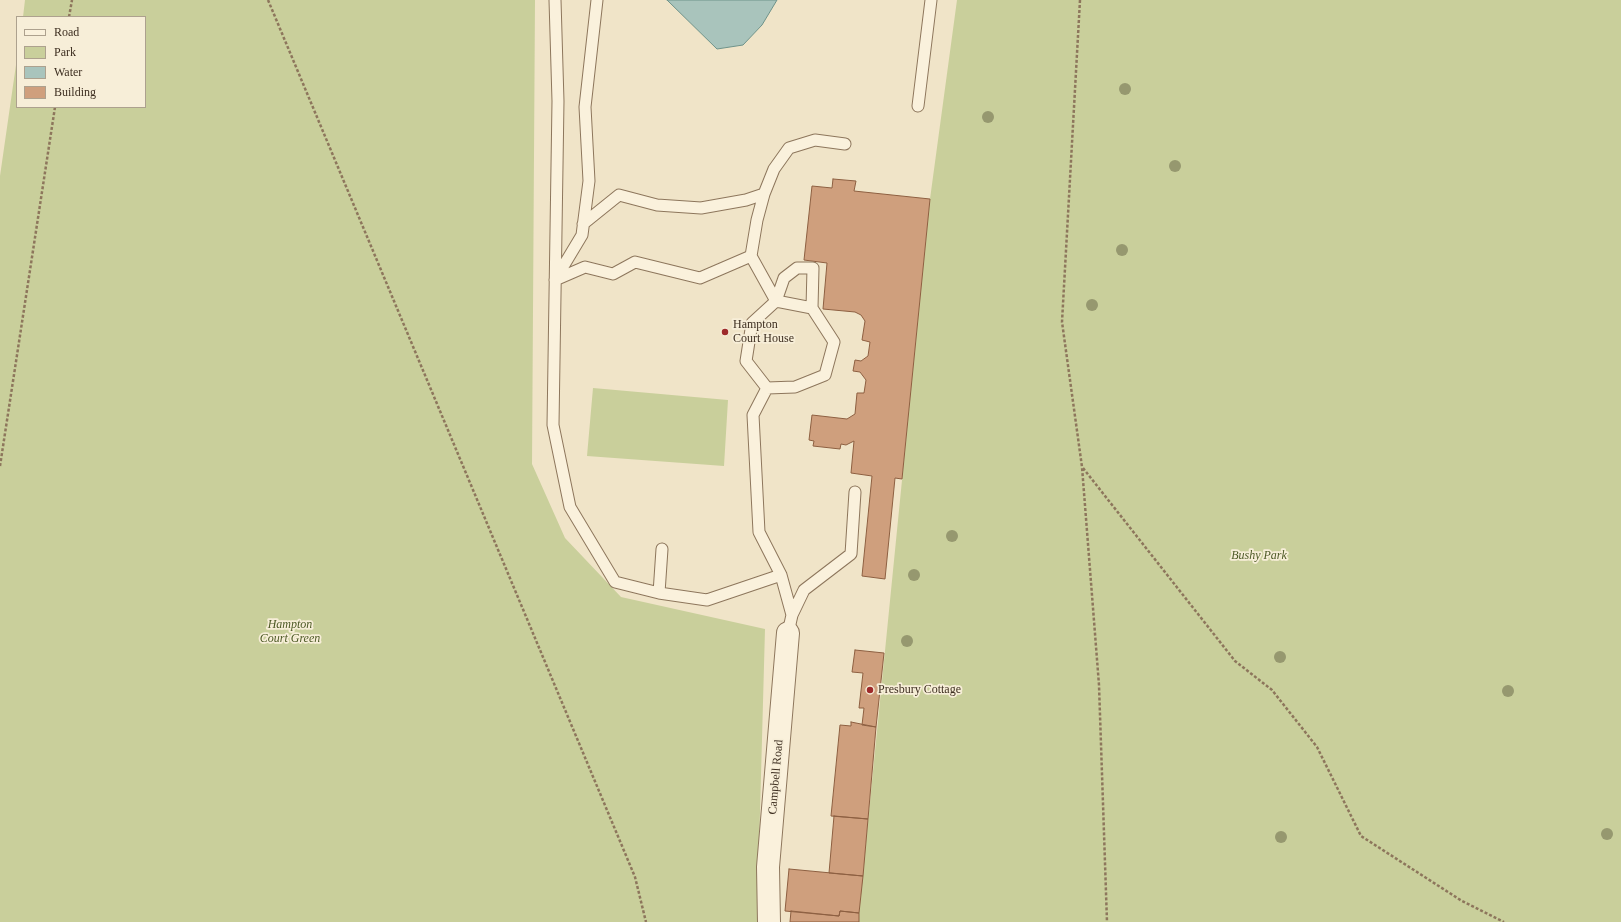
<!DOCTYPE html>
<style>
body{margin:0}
#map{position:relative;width:1621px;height:922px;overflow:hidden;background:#f0e4c8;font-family:Georgia,serif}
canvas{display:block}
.legend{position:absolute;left:16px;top:16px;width:130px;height:92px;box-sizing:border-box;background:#f7eed8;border:1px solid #ada18e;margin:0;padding:5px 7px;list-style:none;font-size:12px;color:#3d2e20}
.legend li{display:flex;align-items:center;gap:8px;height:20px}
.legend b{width:20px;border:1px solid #ada18e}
</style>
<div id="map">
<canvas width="1621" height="922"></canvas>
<ul class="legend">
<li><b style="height:5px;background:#faf1dc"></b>Road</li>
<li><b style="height:11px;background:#c9cf9b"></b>Park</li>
<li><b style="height:11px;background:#a9c4bc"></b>Water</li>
<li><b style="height:11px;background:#cf9f7d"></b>Building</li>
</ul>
</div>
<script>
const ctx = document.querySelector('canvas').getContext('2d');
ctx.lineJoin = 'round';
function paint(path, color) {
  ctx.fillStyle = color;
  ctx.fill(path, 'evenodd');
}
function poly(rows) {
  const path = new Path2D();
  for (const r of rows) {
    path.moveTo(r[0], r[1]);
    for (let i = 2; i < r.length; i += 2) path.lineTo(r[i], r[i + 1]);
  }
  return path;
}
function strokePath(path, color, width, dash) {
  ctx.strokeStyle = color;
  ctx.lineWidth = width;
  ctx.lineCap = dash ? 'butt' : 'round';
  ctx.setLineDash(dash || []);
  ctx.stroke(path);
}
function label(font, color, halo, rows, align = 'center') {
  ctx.font = font + ' Georgia,serif';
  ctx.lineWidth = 3.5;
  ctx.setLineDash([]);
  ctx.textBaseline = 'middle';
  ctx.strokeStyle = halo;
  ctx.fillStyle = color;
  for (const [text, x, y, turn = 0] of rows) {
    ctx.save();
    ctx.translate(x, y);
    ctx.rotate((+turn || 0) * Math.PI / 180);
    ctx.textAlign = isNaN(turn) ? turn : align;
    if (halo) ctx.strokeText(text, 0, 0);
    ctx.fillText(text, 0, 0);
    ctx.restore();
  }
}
const green = poly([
 [25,0,535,0,532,464,565,538,621,597,765,629,757,922,0,922,0,176,17,58,17,107,145,107,145,17,23,17],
 [957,0,1621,0,1621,922,858,922,930,199],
 [593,388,728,400,724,466,587,456]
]);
const water = poly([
 [667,0,777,0,762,25,743,45,717,49,667,0]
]);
const building = poly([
 [833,179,856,181,854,191,930,199,902,479,895,478,885,579,862,576,872,476,851,473,854,441,846,445,841,444,840,449,813,446,814,441,809,440,812,415,847,419,855,414,857,393,864,393,866,380,860,372,853,371,855,360,861,361,868,356,870,342,862,340,865,321,861,315,855,312,823,309,827,263,804,260,812,186,832,188,833,179],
 [855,650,884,653,876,727,862,725,864,708,859,708,863,673,852,672,855,650],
 [851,722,876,727,868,819,831,816,840,725,851,726,851,722],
 [834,816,868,819,863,876,829,873,834,816],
 [789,869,863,876,859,913,840,911,839,916,785,911,789,869],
 [791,911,839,916,840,911,859,913,859,922,790,922,791,911]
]);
const path = poly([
 [268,0,635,877,646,922],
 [1080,0,1062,322,1082,467,1099,685,1107,922],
 [69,17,72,0],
 [0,466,55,107],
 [1083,468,1235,661,1272,690,1317,747,1361,836,1462,901,1504,922]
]);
const lane = poly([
 [555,0,558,101,553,425,570,507,615,582,659,593],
 [918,106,931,0],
 [764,194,757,220,751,256,776,301],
 [583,224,619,195,657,205,701,208,746,200,764,194,774,169,789,148,815,140,845,144],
 [555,280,582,235,589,181,585,107,597,0],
 [555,280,585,267,613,274,635,262,700,278,751,256],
 [776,301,784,278,797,268,813,268,812,308],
 [767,388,746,361,752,323,776,301,812,308,834,342,825,375,795,387,767,388,753,415,759,532,781,575,792,615,788,633],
 [662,549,659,593,707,600,781,575],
 [792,615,804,590,851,554,855,492]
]);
const street = poly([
 [769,922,768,867,788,633]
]);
const trees = [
 [1125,89],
 [988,117],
 [1175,166],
 [1122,250],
 [1092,305],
 [952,536],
 [914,575],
 [907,641],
 [1280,657],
 [1508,691],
 [1607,834],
 [1281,837]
];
const markers = [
 [725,332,4,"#9e2a2b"],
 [870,690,4,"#9e2a2b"]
];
const poiNames = [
 ["Hampton",733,325],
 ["Court House",733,339],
 ["Presbury Cottage",878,690]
];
const parkNames = [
 ["Bushy Park",1259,556],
 ["Hampton",290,625],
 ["Court Green",290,639]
];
const streetNames = [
 ["Campbell Road",776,777,-85]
];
paint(green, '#c9cf9b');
paint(water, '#a9c4bc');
strokePath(water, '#6f938a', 1);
paint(building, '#cf9f7d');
strokePath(building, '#8d5f41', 1);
strokePath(lane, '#8d765c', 13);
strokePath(street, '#8d765c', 24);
strokePath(path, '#8d765c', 2.5, [3, 2]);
strokePath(lane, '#faf1dc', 11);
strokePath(street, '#faf1dc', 22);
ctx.fillStyle = '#96986f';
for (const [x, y] of trees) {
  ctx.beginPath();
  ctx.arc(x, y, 6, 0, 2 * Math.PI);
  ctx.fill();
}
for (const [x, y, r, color] of markers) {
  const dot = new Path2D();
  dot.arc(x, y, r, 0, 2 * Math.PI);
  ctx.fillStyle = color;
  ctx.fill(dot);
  strokePath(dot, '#f7eed8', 1.5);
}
label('12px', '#3d2e20', '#f7eed8', poiNames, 'left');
label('italic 12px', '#4d5a26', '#f7eed8', parkNames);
label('12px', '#3d2e20', '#f7eed8', streetNames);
</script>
